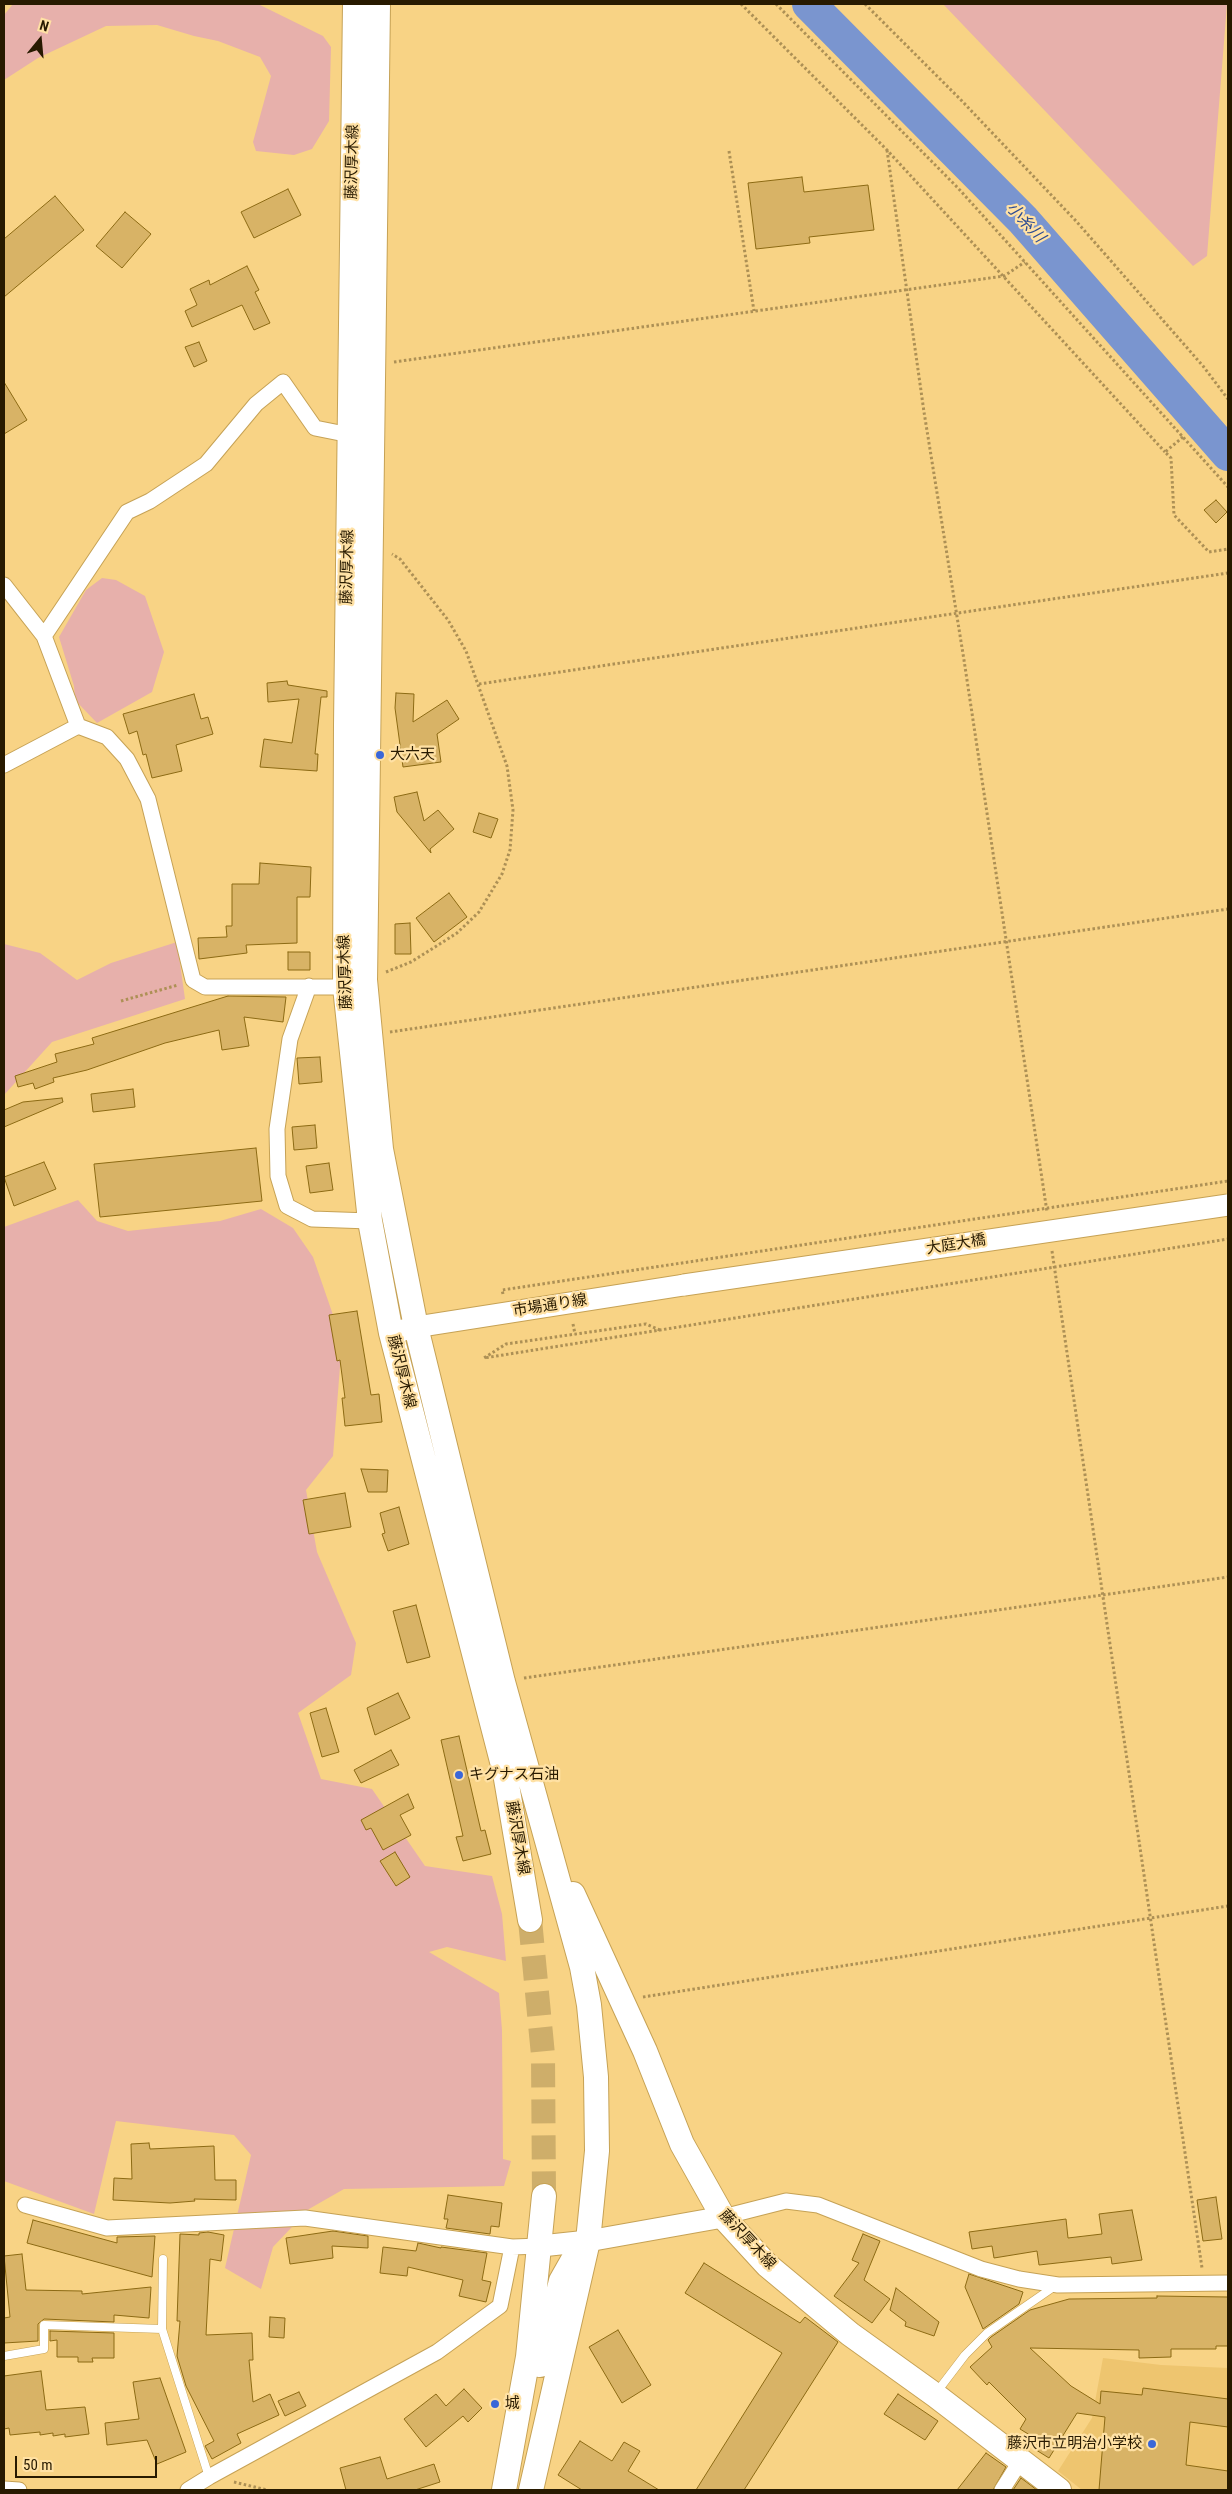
<!DOCTYPE html>
<meta charset="utf-8">
<style>
body{margin:0}
#map{position:relative;width:1232px;height:2494px;overflow:hidden;background:#f8d385;font-family:"Roboto Condensed",sans-serif}
canvas{display:block}
.frame{position:absolute;inset:0;border:5px solid #281a00;pointer-events:none}
.north{position:absolute;left:15px;top:15px;width:50px;height:50px;-webkit-text-stroke:4px #ffe1a4;paint-order:stroke;rotate:17deg;font-size:14px;font-weight:700;line-height:20px;text-align:center;color:#281a00}
.north::after{content:'';display:block;margin:auto;width:18px;height:22px;background:#281a00;clip-path:polygon(50% 0,100% 100%,50% 72%,0 100%)}
.scale{position:absolute;left:15px;top:2456px;width:142px;height:22px;box-sizing:border-box;border:2px solid #281a00;border-top:0;padding-left:6px;font-size:15px;line-height:18px;white-space:nowrap;color:#281a00;-webkit-text-stroke:4px #ffe1a4;paint-order:stroke}
</style>
<div id="map">
<canvas width="1232" height="2494"></canvas>
<div class="frame"></div>
<div class="north">N</div>
<div class="scale">50 m</div>
</div>
<script>
const ctx = document.querySelector('canvas').getContext('2d');
ctx.lineJoin = 'round';
function paint(path, color) {
  ctx.fillStyle = color;
  ctx.fill(path, 'evenodd');
}
function poly(rows) {
  const path = new Path2D();
  for (const r of rows) {
    path.moveTo(r[0], r[1]);
    for (let i = 2; i < r.length; i += 2) path.lineTo(r[i], r[i + 1]);
  }
  return path;
}
function strokePath(path, color, width, dash) {
  ctx.strokeStyle = color;
  ctx.lineWidth = width;
  ctx.lineCap = dash ? 'butt' : 'round';
  ctx.setLineDash(dash || []);
  ctx.stroke(path);
}
function label(font, color, halo, rows, align = 'center') {
  ctx.font = font + ' "Roboto Condensed","Noto Sans JP",sans-serif';
  ctx.lineWidth = 4.5;
  ctx.setLineDash([]);
  ctx.textBaseline = 'middle';
  ctx.strokeStyle = halo;
  ctx.fillStyle = color;
  for (const [text, x, y, turn = 0] of rows) {
    ctx.save();
    ctx.translate(x, y);
    ctx.rotate((+turn || 0) * Math.PI / 180);
    ctx.textAlign = isNaN(turn) ? turn : align;
    if (halo) ctx.strokeText(text, 0, 0);
    ctx.fillText(text, 0, 0);
    ctx.restore();
  }
}
const built = poly([
 [1103,2358,1161,2365,1228,2368,1228,2490,1082,2490,1058,2471,1092,2418]
]);
const green = poly([
 [13,4,258,4,323,36,331,47,329,121,312,149,294,155,256,151,253,142,271,76,260,57,218,41,194,36,157,25,106,26,38,58,4,80,4,15],
 [943,4,1227,4,1207,256,1193,266],
 [102,578,116,580,145,596,164,652,152,692,97,723,75,700,74,686,59,637,86,590],
 [177,942,185,999,52,1042,4,1095,4,944,40,953,77,980,111,963],
 [78,1200,97,1221,128,1231,220,1221,261,1209,293,1228,313,1257,342,1341,333,1456,306,1490,317,1552,356,1643,351,1675,298,1713,321,1779,372,1789,425,1866,492,1876,502,1914,506,1961,447,1947,429,1952,499,1993,502,2030,503,2159,511,2161,504,2186,344,2189,309,2209,273,2247,261,2289,225,2268,251,2155,234,2135,116,2121,94,2214,4,2181,4,1227]
]);
const river = poly([
 [809,4,1023,220,1228,454]
]);
const building = poly([
 [802,177,804,192,868,185,874,230,809,237,810,243,756,249,748,183,802,177],
 [288,189,301,215,254,238,241,212,288,189],
 [55,196,84,230,4,297,4,239,55,196],
 [125,212,151,234,122,268,96,246,125,212],
 [247,266,259,290,255,292,270,323,254,330,242,305,192,327,185,311,197,305,190,289,209,280,210,285,247,266],
 [199,342,207,361,194,367,185,347,199,342],
 [4,382,27,420,4,434,4,382],
 [1216,500,1227,512,1216,523,1204,510,1216,500],
 [287,681,288,685,327,691,327,697,321,697,315,754,318,754,317,771,260,767,264,739,292,743,299,699,268,702,267,683,287,681],
 [396,693,414,694,413,722,447,700,459,719,437,734,441,762,403,767,395,708,396,693],
 [194,694,201,719,208,717,213,734,176,745,182,771,152,778,146,754,143,755,137,731,129,734,123,714,194,694],
 [417,792,424,821,438,810,454,829,430,849,431,853,397,812,394,797,417,792],
 [479,813,498,819,491,838,473,832,479,813],
 [260,863,311,867,310,897,297,897,297,943,246,945,247,953,199,959,198,938,227,937,226,926,232,926,232,884,259,884,260,863],
 [449,893,467,917,434,942,416,918,449,893],
 [410,923,411,954,395,954,395,924,410,923],
 [288,952,310,952,310,970,288,970,288,952],
 [228,996,286,997,283,1022,244,1017,249,1046,222,1050,219,1030,165,1043,87,1070,53,1078,54,1082,35,1089,33,1083,18,1087,15,1076,57,1062,55,1054,94,1044,92,1038,228,996],
 [320,1057,322,1082,299,1084,297,1058,320,1057],
 [133,1089,135,1107,93,1112,91,1094,133,1089],
 [62,1098,63,1102,4,1127,4,1110,23,1102,62,1098],
 [315,1125,317,1148,294,1150,292,1127,315,1125],
 [256,1148,262,1201,100,1217,94,1164,256,1148],
 [44,1162,56,1189,14,1206,4,1177,44,1162],
 [329,1163,333,1190,310,1193,306,1166,329,1163],
 [357,1311,371,1395,379,1394,382,1422,345,1426,342,1398,345,1398,340,1360,337,1361,329,1315,357,1311],
 [361,1469,388,1470,387,1492,368,1492,361,1469],
 [345,1493,351,1527,309,1534,303,1500,345,1493],
 [399,1507,409,1544,388,1551,382,1534,385,1533,380,1513,399,1507],
 [416,1605,430,1657,407,1663,393,1611,416,1605],
 [398,1693,410,1718,375,1735,367,1708,398,1693],
 [326,1708,339,1752,322,1757,310,1713,326,1708],
 [459,1736,481,1831,485,1830,491,1854,463,1861,456,1837,463,1836,441,1740,459,1736],
 [391,1750,399,1765,361,1783,354,1770,391,1750],
 [408,1794,414,1808,400,1815,411,1835,383,1850,371,1828,366,1830,361,1820,408,1794],
 [395,1852,410,1877,396,1886,380,1861,395,1852],
 [149,2143,150,2149,214,2146,215,2180,236,2180,236,2200,194,2199,195,2201,170,2203,113,2200,114,2178,132,2179,131,2144,149,2143],
 [448,2195,502,2203,499,2227,491,2226,490,2234,446,2228,448,2219,444,2219,448,2195],
 [1216,2197,1222,2239,1203,2241,1197,2200,1216,2197],
 [1132,2210,1142,2260,1112,2264,1111,2257,1039,2265,1037,2251,994,2258,992,2246,972,2249,969,2232,1066,2219,1068,2238,1102,2234,1099,2214,1132,2210],
 [33,2220,117,2243,117,2237,155,2236,152,2277,27,2243,33,2220],
 [333,2231,368,2236,368,2248,332,2246,333,2258,290,2264,286,2238,333,2231],
 [208,2232,224,2235,221,2261,210,2259,206,2335,252,2333,253,2360,249,2360,253,2402,270,2394,279,2415,237,2434,241,2443,212,2459,205,2446,214,2441,186,2386,177,2356,180,2321,177,2321,180,2234,199,2235,199,2233,208,2232],
 [863,2234,880,2241,864,2280,890,2299,872,2323,834,2296,859,2263,852,2260,863,2234],
 [418,2243,441,2248,441,2247,487,2253,482,2280,491,2282,486,2302,459,2296,463,2280,408,2267,407,2276,380,2273,383,2247,416,2251,418,2243],
 [22,2254,26,2290,82,2291,82,2294,151,2287,149,2318,114,2315,114,2322,44,2319,38,2324,38,2341,4,2343,4,2318,10,2317,4,2256,22,2254],
 [704,2263,800,2323,805,2317,838,2342,744,2490,696,2490,782,2353,685,2293,704,2263],
 [969,2274,1023,2292,1019,2304,983,2329,965,2287,969,2274],
 [896,2288,939,2322,934,2336,905,2326,906,2322,890,2310,896,2288],
 [1157,2296,1228,2297,1228,2346,1216,2346,1216,2349,1171,2349,1171,2357,1139,2358,1139,2350,1030,2348,1071,2386,1100,2404,1101,2391,1142,2395,1143,2388,1228,2399,1228,2427,1190,2422,1186,2465,1228,2471,1228,2490,1099,2490,1105,2417,1077,2413,1049,2458,1033,2448,1038,2440,1020,2429,1026,2419,989,2382,987,2385,970,2367,992,2347,988,2340,991,2337,1030,2310,1069,2299,1157,2298,1157,2296],
 [270,2317,285,2318,284,2338,269,2337,270,2317],
 [618,2330,651,2385,622,2403,589,2347,618,2330],
 [50,2331,114,2333,114,2358,92,2358,93,2362,78,2362,78,2357,57,2357,57,2340,50,2341,50,2331],
 [41,2371,46,2410,85,2407,89,2434,65,2437,65,2434,53,2436,53,2433,40,2435,40,2432,10,2435,9,2428,4,2429,4,2376,41,2371],
 [160,2378,186,2452,157,2464,147,2440,107,2445,105,2423,139,2419,133,2382,160,2378],
 [464,2389,482,2408,468,2422,463,2416,426,2447,404,2419,436,2394,446,2406,464,2389],
 [299,2392,306,2406,285,2416,278,2401,299,2392],
 [898,2394,938,2421,925,2440,884,2414,898,2394],
 [580,2441,612,2461,624,2442,640,2451,628,2471,659,2490,582,2490,558,2475,580,2441],
 [986,2453,1006,2467,993,2490,957,2490,986,2453],
 [380,2457,387,2479,434,2464,440,2482,415,2490,346,2490,340,2468,380,2457],
 [1021,2478,1037,2490,1013,2490,1021,2478]
]);
const primaryTunnel = poly([
 [530,1920,543,2055,544,2196]
]);
const path = poly([
 [741,4,887,150,1165,452],
 [776,4,958,188,1228,487],
 [865,4,961,100,1076,221,1203,366,1228,399],
 [887,150,924,412,964,660,1047,1212],
 [729,151,754,311],
 [394,362,1004,276,1025,262],
 [1183,437,1165,452,1171,458,1174,515,1209,552,1228,549],
 [479,684,1228,573],
 [386,972,411,962,435,947,457,933,479,912,502,874,510,850,513,810,507,766,466,651,448,620,400,559,392,554],
 [121,1001,178,985],
 [390,1032,1228,909],
 [1052,1251,1202,2268],
 [503,1294,502,1290,1228,1181],
 [573,1324,575,1334],
 [660,1330,646,1324,506,1344,484,1358,660,1330,1055,1267,1228,1239],
 [524,1678,1228,1577],
 [643,1997,1228,1906],
 [234,2482,267,2490]
]);
const lane = poly([
 [163,2259,162,2329,209,2477],
 [4,2356,44,2349,44,2325,162,2329],
 [936,2393,965,2355,987,2333,1055,2286]
]);
const street = poly([
 [4,585,44,636,78,726],
 [44,636,127,512,150,501,206,464,256,404,283,382,315,428,350,435],
 [4,765,78,726,107,737,127,759,148,799,193,980,205,987,353,987],
 [309,986,290,1039,277,1129,278,1176,287,1206,312,1219,370,1221],
 [25,2205,107,2228,305,2218,512,2247,541,2246],
 [723,2217,786,2201,818,2205,981,2269,1019,2279,1058,2285,1228,2283],
 [4,2489,19,2490],
 [188,2490,209,2477,437,2352,500,2306,512,2247],
 [1002,2490,1021,2460]
]);
const secondary = poly([
 [391,1333,416,1327,684,1285],
 [541,2246,588,2241,723,2217]
]);
const primary = poly([
 [355,4,346,725,345,987,370,1221,391,1333,505,1773,530,1920],
 [378,4,365,980,381,1149,416,1327,503,1682,582,1967,589,2005,596,2077,597,2151,588,2241,531,2490],
 [573,1894,645,2051,682,2144,723,2217,767,2265,850,2334,935,2395,1059,2490],
 [540,2365,561,2281,578,2251],
 [504,2490,528,2357,544,2196]
]);
const secondaryBridge = poly([
 [684,1285,1228,1205]
]);
const markers = [
 [380,755,5,"#3b67d8"],
 [459,1775,5,"#3b67d8"],
 [495,2404,5,"#3b67d8"],
 [1152,2444,5,"#3b67d8"]
];
const streetNames = [
 ["藤沢厚木線",353,162,-89],
 ["藤沢厚木線",348,567,-89],
 ["藤沢厚木線",346,972,-92],
 ["大庭大橋",956,1245,-9],
 ["市場通り線",550,1306,-9],
 ["藤沢厚木線",401,1372,76],
 ["藤沢厚木線",517,1838,80],
 ["藤沢厚木線",747,2240,47]
];
const poiNames = [
 ["大六天",390,755],
 ["キグナス石油",469,1775],
 ["城",505,2404],
 ["藤沢市立明治小学校",1142,2444,"right"]
];
const waterNames = [
 ["小糸川",1025,223,47]
];
paint(built, '#eec56f');
paint(green, '#e7b0ab');
strokePath(river, '#7a95cf', 34);
paint(building, '#d8b366');
strokePath(building, '#8c6a14', 1);
strokePath(primaryTunnel, '#ceae6a', 24, [24, 12]);
strokePath(lane, '#c6a255', 9);
strokePath(street, '#c6a255', 17);
strokePath(secondary, '#c6a255', 23);
strokePath(primary, '#c6a255', 26);
strokePath(path, '#ad9055', 3, [2.5, 2.5]);
strokePath(lane, '#fff', 8);
strokePath(street, '#fff', 15);
strokePath(secondary, '#fff', 21);
strokePath(primary, '#fff', 24);
strokePath(secondaryBridge, '#c6a255', 23, []);
strokePath(secondaryBridge, '#fff', 21);
for (const [x, y, r, color] of markers) {
  const dot = new Path2D();
  dot.arc(x, y, r, 0, 2 * Math.PI);
  ctx.fillStyle = color;
  ctx.fill(dot);
  strokePath(dot, '#ffe1a4', 2);
}
label('15px', '#281a00', '#ffe1a4', streetNames);
label('15px', '#281a00', '#ffe1a4', poiNames, 'left');
label('italic 16px', '#2e4c92', '#ffe1a4', waterNames);
</script>
